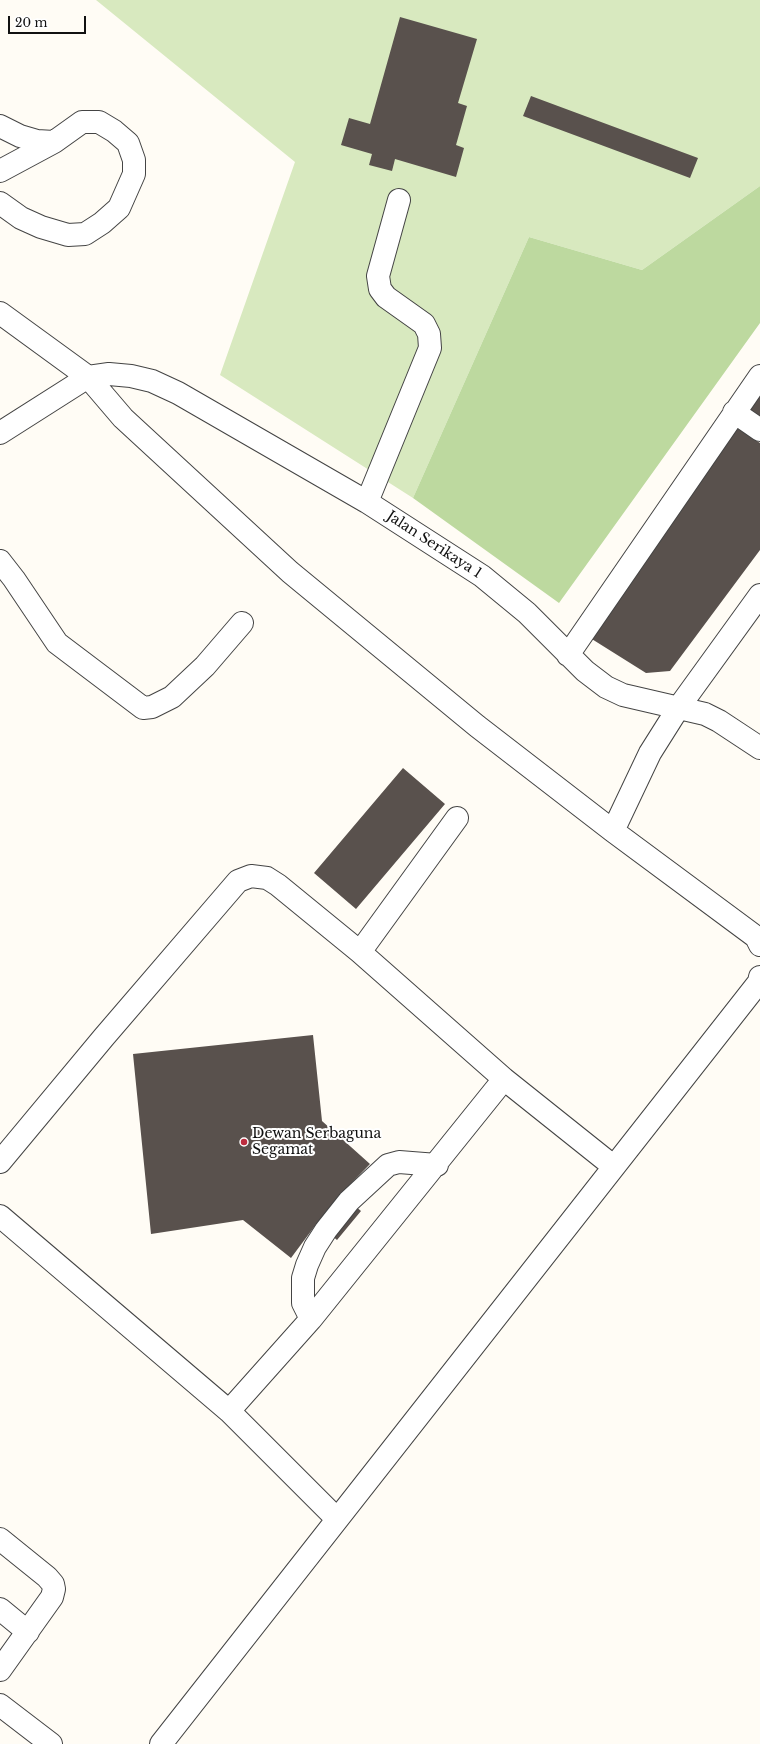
<!DOCTYPE html>
<style>
body{margin:0}
#map{position:relative;width:760px;height:1744px;overflow:hidden;background:#fffcf5;font-family:"Libre Baskerville",serif}
canvas{display:block}
.scale{position:absolute;left:8px;top:16px;width:78px;height:18px;box-sizing:border-box;border:2px solid #111;border-top:0;padding-left:5px;font-size:12px;line-height:14px;white-space:nowrap;color:#111;-webkit-text-stroke:3px #fff;paint-order:stroke}
</style>
<div id="map">
<canvas width="760" height="1744"></canvas>
<div class="scale">20 m</div>
</div>
<script>
const ctx = document.querySelector('canvas').getContext('2d');
ctx.lineJoin = 'round';
function paint(path, color) {
  ctx.fillStyle = color;
  ctx.fill(path, 'evenodd');
}
function poly(rows) {
  const path = new Path2D();
  for (const r of rows) {
    path.moveTo(r[0], r[1]);
    for (let i = 2; i < r.length; i += 2) path.lineTo(r[i], r[i + 1]);
  }
  return path;
}
function strokePath(path, color, width, dash) {
  ctx.strokeStyle = color;
  ctx.lineWidth = width;
  ctx.lineCap = dash ? 'butt' : 'round';
  ctx.setLineDash(dash || []);
  ctx.stroke(path);
}
function label(font, color, halo, rows, align = 'center') {
  ctx.font = font + ' "Libre Baskerville",serif';
  ctx.lineWidth = 4;
  ctx.setLineDash([]);
  ctx.textBaseline = 'middle';
  ctx.strokeStyle = halo;
  ctx.fillStyle = color;
  for (const [text, x, y, turn = 0] of rows) {
    ctx.save();
    ctx.translate(x, y);
    ctx.rotate((+turn || 0) * Math.PI / 180);
    ctx.textAlign = isNaN(turn) ? turn : align;
    if (halo) ctx.strokeText(text, 0, 0);
    ctx.fillText(text, 0, 0);
    ctx.restore();
  }
}
const green = poly([
 [96,0,760,0,760,186,642,270,529,237,413,498,220,375,295,162]
]);
const forest = poly([
 [760,186,760,323,559,603,413,498,529,237,642,270]
]);
const building = poly([
 [400,17,477,39,458,103,467,106,456,145,464,148,456,177,395,159,392,171,369,165,372,154,341,145,349,118,370,124],
 [531,96,698,158,690,178,523,116],
 [760,394,760,417,749,409],
 [735,426,760,443,760,550,670,671,646,673,587,636],
 [403,768,445,804,356,909,314,873],
 [313,1035,322,1121,370,1164,341,1194,361,1211,337,1240,317,1223,291,1258,243,1220,151,1234,133,1054]
]);
const minor = poly([
 [0,126,20,136,37,141,54,142,82,122,99,122,114,131,128,143,134,160,134,174,119,208,102,223,85,234,68,235,41,227,21,218,0,203],
 [0,171,54,142],
 [0,313,88,377,123,418,290,572,477,726,613,831,756,937,760,945],
 [734,412,760,430],
 [0,433,88,377,109,374,131,376,152,381,178,393,367,502,482,576,527,613,585,671,606,687,623,695,705,714,719,721,760,748],
 [367,502,430,348,429,334,424,324,386,297,380,289,378,276,399,200],
 [0,561,14,579,57,643,143,708,152,707,172,697,205,666,242,623],
 [568,655,760,376],
 [613,831,650,753,679,707,760,595],
 [360,952,457,818],
 [0,1162,104,1037,238,881,251,876,267,878,278,885,360,952,504,1079,613,1166],
 [0,1216,229,1411,337,1519],
 [311,1319,303,1303,303,1278,307,1265,315,1247,326,1230,349,1201,388,1165,399,1162,437,1165],
 [229,1411,311,1319,504,1079],
 [0,1539,47,1577,53,1584,54,1589,52,1597,0,1670],
 [0,1609,28,1632],
 [0,1705,51,1744],
 [161,1744,759,982,760,977]
]);
const markers = [
 [244,1142,4,"#bd2d3f"]
];
const streetNames = [
 ["Jalan Serikaya 1",434,545,33]
];
const poiNames = [
 ["Dewan Serbaguna",252,1134],
 ["Segamat",252,1150]
];
paint(green, '#d8e9bf');
paint(forest, '#bdd99f');
paint(building, '#59514d');
strokePath(minor, '#444', 24);
strokePath(minor, '#fff', 22);
for (const [x, y, r, color] of markers) {
  const dot = new Path2D();
  dot.arc(x, y, r, 0, 2 * Math.PI);
  ctx.fillStyle = color;
  ctx.fill(dot);
  strokePath(dot, '#fff', 1.5);
}
label('14px', '#111', '#fff', streetNames);
label('14px', '#111', '#fff', poiNames, 'left');
</script>
